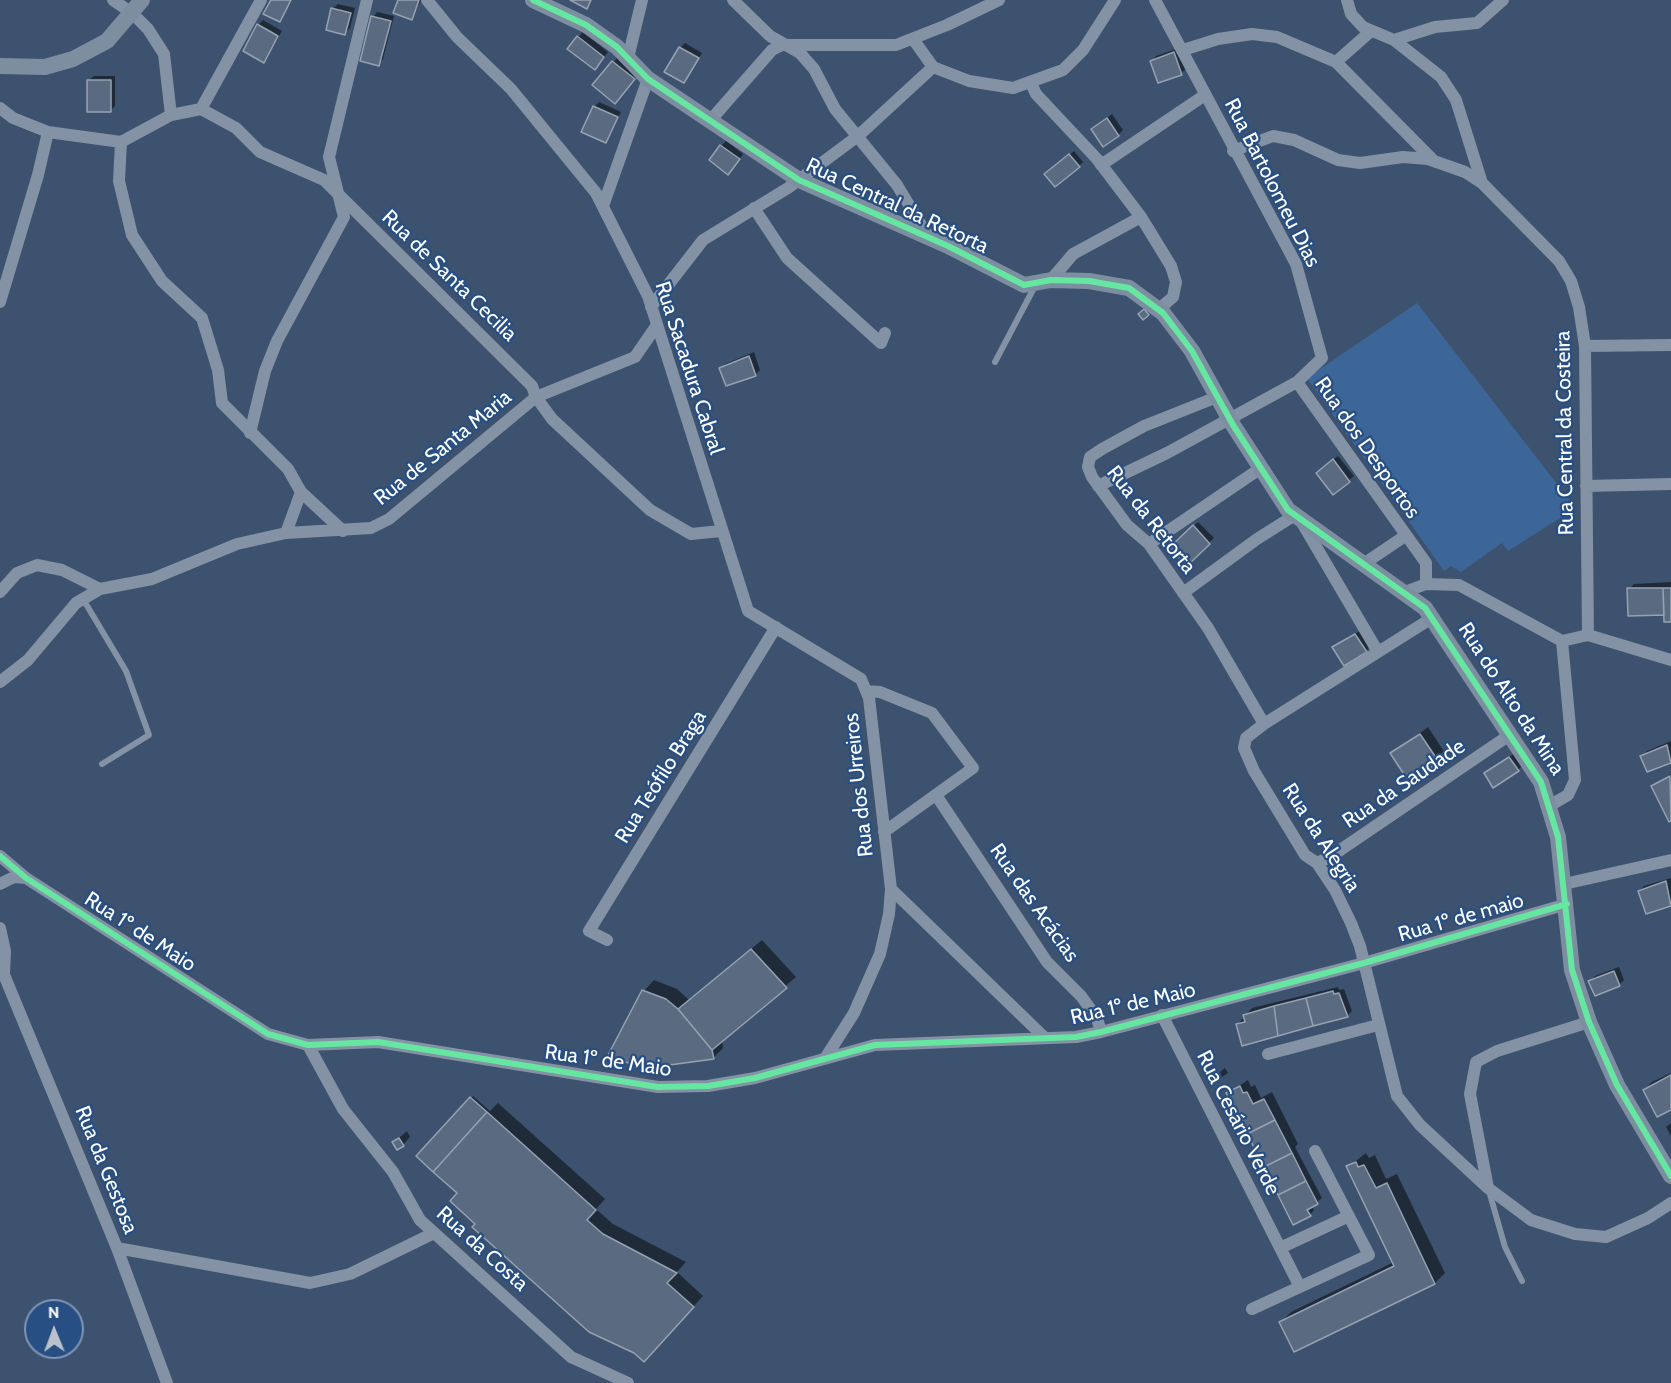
<!DOCTYPE html>
<meta charset="utf-8">
<style>
body{margin:0}
#map{position:relative;width:1671px;height:1383px;overflow:hidden;background:#3d526e;font-family:Cabin,sans-serif}
canvas{display:block}
.north{position:absolute;left:24px;top:1299px;width:60px;height:60px;box-sizing:border-box;background:#284f83;border:2px solid #7e95b5;border-radius:50%;rotate:359deg;font-size:16px;font-weight:700;line-height:24px;text-align:center;color:#fff}
.north::after{content:'';display:block;margin:auto;width:21px;height:27px;background:#bbc2cc;clip-path:polygon(50% 0,100% 100%,50% 72%,0 100%)}
</style>
<div id="map">
<canvas width="1671" height="1383"></canvas>
<div class="north">N</div>
</div>
<script>
const ctx = document.querySelector('canvas').getContext('2d');
ctx.lineJoin = 'round';
function paint(path, color) {
  ctx.fillStyle = color;
  ctx.fill(path, 'evenodd');
}
function poly(rows) {
  const path = new Path2D();
  for (const r of rows) {
    path.moveTo(r[0], r[1]);
    for (let i = 2; i < r.length; i += 2) path.lineTo(r[i], r[i + 1]);
  }
  return path;
}
function strokePath(path, color, width, dash) {
  ctx.strokeStyle = color;
  ctx.lineWidth = width;
  ctx.lineCap = dash ? 'butt' : 'round';
  ctx.setLineDash(dash || []);
  ctx.stroke(path);
}
function label(font, color, halo, rows, align = 'center') {
  ctx.font = font + ' Cabin,sans-serif';
  ctx.lineWidth = 4.5;
  ctx.setLineDash([]);
  ctx.textBaseline = 'middle';
  ctx.strokeStyle = halo;
  ctx.fillStyle = color;
  for (const [text, x, y, turn = 0] of rows) {
    ctx.save();
    ctx.translate(x, y);
    ctx.rotate((+turn || 0) * Math.PI / 180);
    ctx.textAlign = isNaN(turn) ? turn : align;
    if (halo) ctx.strokeText(text, 0, 0);
    ctx.fillText(text, 0, 0);
    ctx.restore();
  }
}
const green = poly([
 [1417,303,1574,506,1571,511,1508,551,1502,543,1461,572,1451,566,1444,571,1307,378]
]);
const shadow = poly([
 [399,0,421,0,412,18],
 [338,4,355,8,350,28,345,33,328,29,333,8],
 [377,12,394,16,383,59,379,64,373,17],
 [263,20,282,31,264,61,258,25],
 [583,32,608,52,599,63,578,37],
 [685,43,702,53,684,82,680,48],
 [1179,48,1186,69,1181,73,1159,81,1152,61,1156,56],
 [618,57,639,74,620,97,594,85],
 [94,76,115,76,115,106,110,111,89,80],
 [599,102,621,112,605,142,594,107],
 [1112,114,1123,130,1118,135,1093,129],
 [726,141,743,154,733,168,721,146],
 [1074,151,1083,162,1079,166,1051,170],
 [754,352,760,370,755,375,721,369,725,364],
 [1338,456,1354,476,1334,493,1322,468],
 [1198,522,1214,538,1187,564,1171,548],
 [1671,582,1671,620,1666,611,1629,589,1634,584],
 [1361,630,1371,646,1366,651,1334,648],
 [1428,727,1445,753,1438,761,1392,754],
 [1671,741,1671,761,1648,770,1642,756,1647,751],
 [1515,753,1523,765,1518,770,1485,773],
 [1671,774,1671,819,1670,820,1653,786],
 [1671,878,1671,904,1647,913,1639,891,1644,886],
 [762,940,796,977,722,1040,723,1048,713,1058,609,1056,644,991,654,980,677,989,689,1000],
 [1619,967,1624,980,1619,985,1590,981,1595,976],
 [1338,987,1339,990,1344,989,1352,1011,1347,1016,1238,1024,1252,1008],
 [1225,1068,1228,1073,1222,1077,1220,1072],
 [1671,1073,1671,1109,1644,1090,1652,1082],
 [1248,1080,1251,1087,1255,1085,1261,1098,1272,1092,1298,1144,1295,1147,1322,1198,1312,1206,1314,1210,1310,1215,1228,1093],
 [473,1096,490,1111,498,1103,605,1199,596,1209,613,1224,686,1262,677,1272,703,1296,654,1350,477,1224,459,1193,418,1156],
 [1671,1123,1671,1136,1666,1127],
 [407,1131,410,1137,403,1145,394,1142],
 [1366,1153,1369,1158,1375,1155,1386,1179,1397,1174,1445,1273,1435,1283,1295,1350,1281,1322,1291,1312,1394,1262,1348,1167]
]);
const building = poly([
 [271,0,291,0,280,22,263,14,271,0],
 [398,0,419,0,412,20,393,13,398,0],
 [570,0,591,0,587,9,570,0],
 [331,8,351,13,345,35,326,30,331,8],
 [371,16,391,21,379,66,360,61,371,16],
 [257,24,278,36,264,63,243,51,257,24],
 [577,36,604,57,595,70,567,49,577,36],
 [679,47,699,58,684,83,664,72,679,47],
 [1174,52,1182,75,1158,83,1150,61,1174,52],
 [612,61,635,79,615,104,592,85,612,61],
 [87,80,111,80,111,112,87,112,87,80],
 [593,106,618,117,606,143,581,132,593,106],
 [1107,118,1119,136,1103,147,1091,129,1107,118],
 [720,145,740,159,728,175,709,160,720,145],
 [1069,154,1080,167,1055,187,1044,174,1069,154],
 [1144,309,1149,315,1143,320,1138,314,1144,309],
 [749,356,756,376,726,386,719,368,749,356],
 [1333,459,1350,482,1333,495,1316,473,1333,459],
 [1193,525,1210,544,1187,566,1169,548,1193,525],
 [1627,588,1663,588,1664,615,1628,616,1627,588],
 [1663,588,1671,588,1671,622,1664,622,1663,588],
 [1355,634,1367,652,1344,666,1332,647,1355,634],
 [1420,734,1439,762,1409,782,1390,753,1420,734],
 [1667,745,1671,763,1647,772,1640,756,1667,745],
 [1509,757,1519,771,1493,788,1484,773,1509,757],
 [1670,776,1671,821,1669,822,1651,786,1670,776],
 [1666,881,1671,906,1646,914,1638,891,1666,881],
 [751,949,787,988,712,1050,678,1009,751,949],
 [1614,971,1620,986,1595,996,1588,981,1614,971],
 [642,990,666,999,678,1009,712,1050,714,1059,647,1068,607,1057,642,990],
 [1333,991,1334,994,1339,993,1348,1017,1313,1026,1306,998,1333,991],
 [1306,998,1313,1026,1278,1036,1274,1006,1306,998],
 [1274,1006,1278,1036,1242,1046,1236,1024,1245,1022,1243,1015,1274,1006],
 [1671,1075,1671,1110,1657,1117,1643,1090,1671,1075],
 [1240,1086,1243,1093,1247,1092,1253,1104,1264,1099,1275,1120,1247,1134,1226,1093,1240,1086],
 [470,1097,487,1112,433,1172,416,1156,470,1097],
 [487,1112,596,1210,587,1220,603,1234,677,1273,667,1283,694,1307,644,1362,634,1353,589,1332,472,1227,475,1224,450,1201,457,1193,433,1172,487,1112],
 [1275,1120,1292,1153,1264,1167,1247,1134,1275,1120],
 [399,1138,404,1146,397,1150,392,1142,399,1138],
 [1292,1153,1306,1181,1278,1195,1264,1167,1292,1153],
 [1356,1162,1358,1167,1364,1165,1376,1188,1387,1183,1435,1284,1294,1352,1279,1322,1394,1266,1346,1166,1356,1162],
 [1306,1181,1318,1204,1307,1210,1311,1216,1293,1225,1278,1195,1306,1181]
]);
const lane = poly([
 [995,362,1035,286],
 [83,599,126,671,149,735,102,764],
 [1489,1191,1505,1247,1522,1281]
]);
const street = poly([
 [113,0,132,13,148,29,164,54,171,115],
 [427,0,457,37,511,89,596,193,648,296,748,611,861,679,869,698,891,889,889,914,880,954,854,1013,826,1057],
 [733,0,770,36,800,53,814,69,835,109,897,185,929,238],
 [1347,0,1351,14,1363,27,1394,40,1441,77,1456,100,1482,183,1559,261,1571,281,1579,307,1585,346,1588,635],
 [913,39,933,67,969,81,1013,88,1063,70,1083,50,1115,0],
 [1394,40,1435,27,1477,23,1503,0],
 [1183,50,1218,39,1252,34,1277,37,1336,62,1434,161],
 [628,58,642,0],
 [1336,62,1371,31],
 [1031,83,1036,94,1097,159,1141,217,1171,266,1176,282,1173,297,1159,309],
 [0,108,13,118,48,132,121,142],
 [201,109,261,0],
 [709,122,772,50,782,45,896,45,947,25,999,0],
 [121,142,171,115,201,109,236,128,260,152,324,180,532,386,536,397,552,419,650,510,691,534,721,531],
 [121,142,119,181,132,235,162,281,202,318,218,370,222,403,288,469,301,492,286,533],
 [1233,151,1273,136,1294,140,1338,160,1360,163,1403,157,1428,159,1465,172,1482,183],
 [1101,165,1205,95],
 [603,206,648,79],
 [754,208,787,258,881,343,885,333],
 [1051,280,1073,254,1141,217],
 [0,302,38,175,48,132],
 [651,307,703,240,788,188,858,136,933,67],
 [1585,346,1671,345],
 [1297,382,1426,563,1426,584],
 [1217,397,1144,426,1102,449,1090,457,1088,467,1092,477,1127,525,1149,544,1208,628,1264,724],
 [250,433,265,371,277,341,344,217,329,157,367,0],
 [1098,486,1167,453,1297,382,1322,358,1296,264,1155,0],
 [1586,486,1671,484],
 [301,492,343,531],
 [1301,521,1378,652],
 [1149,544,1261,468],
 [1362,565,1405,536],
 [0,592,17,573,37,565,62,570,100,589,152,579,237,544,286,533,371,528,389,519,536,397,635,357,657,325],
 [1183,593,1257,539,1295,515],
 [1402,593,1426,584,1459,585,1562,641,1588,635,1671,660],
 [1432,618,1264,724,1246,738,1244,748,1254,771,1305,855,1317,863,1335,890,1351,923,1360,946,1397,1096,1420,1125,1488,1188,1531,1220,1575,1234,1606,1237,1648,1218,1671,1203],
 [0,682,28,660,76,603,100,589],
 [866,691,880,692,932,713,973,768,884,832],
 [936,795,1047,962,1081,996,1097,1018,1101,1032],
 [1549,806,1568,795,1575,780,1562,641],
 [0,856,26,878,268,1034,308,1045,378,1042,658,1087,708,1086,755,1078,875,1045,1076,1037,1101,1032,1364,963,1567,904],
 [1317,863,1330,857,1511,734],
 [0,884,14,877,26,878],
 [1564,884,1671,860],
 [891,889,1045,1038],
 [0,928,5,951,4,974],
 [607,940,589,931,776,627],
 [0,965,117,1248,167,1383],
 [1162,1015,1300,1287],
 [308,1045,343,1109,393,1172,420,1220,571,1357,628,1383],
 [1268,1054,1378,1025],
 [1488,1188,1470,1094,1476,1062,1497,1051,1589,1022],
 [117,1248,310,1283,350,1274,434,1233],
 [1280,1248,1349,1216],
 [1252,1309,1369,1255,1315,1151]
]);
const secondary = poly([
 [533,0,586,25,617,47,648,79,799,180,948,246,1024,285,1051,280,1089,281,1129,288,1163,313,1192,351,1233,425,1288,510,1425,608,1541,782,1558,837,1572,970,1589,1022,1617,1085,1671,1176],
 [0,66,45,67,73,59,107,41,142,0]
]);
const cycleway = poly([
 [533,0,586,25,617,47,648,79,799,180,948,246,1024,285,1051,280,1089,281,1129,288,1163,313,1192,351,1233,425,1288,510,1425,608,1541,782,1558,837,1572,970,1589,1022,1617,1085,1671,1176],
 [0,856,26,878,268,1034,308,1045,378,1042,658,1087,708,1086,755,1078,875,1045,1076,1037,1101,1032,1364,963,1567,904]
]);
const streetNames = [
 ["Rua Bartolomeu Dias",1272,183,63],
 ["Rua Central da Retorta",897,206,25],
 ["Rua de Santa Cecilia",449,276,44],
 ["Rua Sacadura Cabral",689,368,72],
 ["Rua Central da Costeira",1565,433,-91],
 ["Rua de Santa Maria",443,448,-39],
 ["Rua dos Desportos",1367,448,55],
 ["Rua da Retorta",1151,520,52],
 ["Rua do Alto da Mina",1511,699,57],
 ["Rua Teófilo Braga",661,777,-58],
 ["Rua da Saudade",1404,784,-34],
 ["Rua dos Urreiros",859,785,-96],
 ["Rua da Alegria",1321,838,57],
 ["Rua das Acácias",1034,903,55],
 ["Rua 1º de maio",1461,918,-16],
 ["Rua 1º de Maio",140,932,33],
 ["Rua 1º de Maio",1133,1004,-13],
 ["Rua 1º de Maio",608,1061,8],
 ["Rua Cesário Verde",1238,1123,63],
 ["Rua da Gestosa",106,1170,68],
 ["Rua da Costa",482,1249,42]
];
paint(green, '#3d6698');
paint(shadow, '#0007');
paint(building, '#5a6b81');
strokePath(building, '#96a2b2', 1.5);
strokePath(lane, '#8392a4', 6);
strokePath(street, '#8392a4', 12);
strokePath(secondary, '#7e8ea1', 16);
strokePath(cycleway, '#66e7a1', 6);
label('21px', '#fff', '#284f83', streetNames);
</script>
